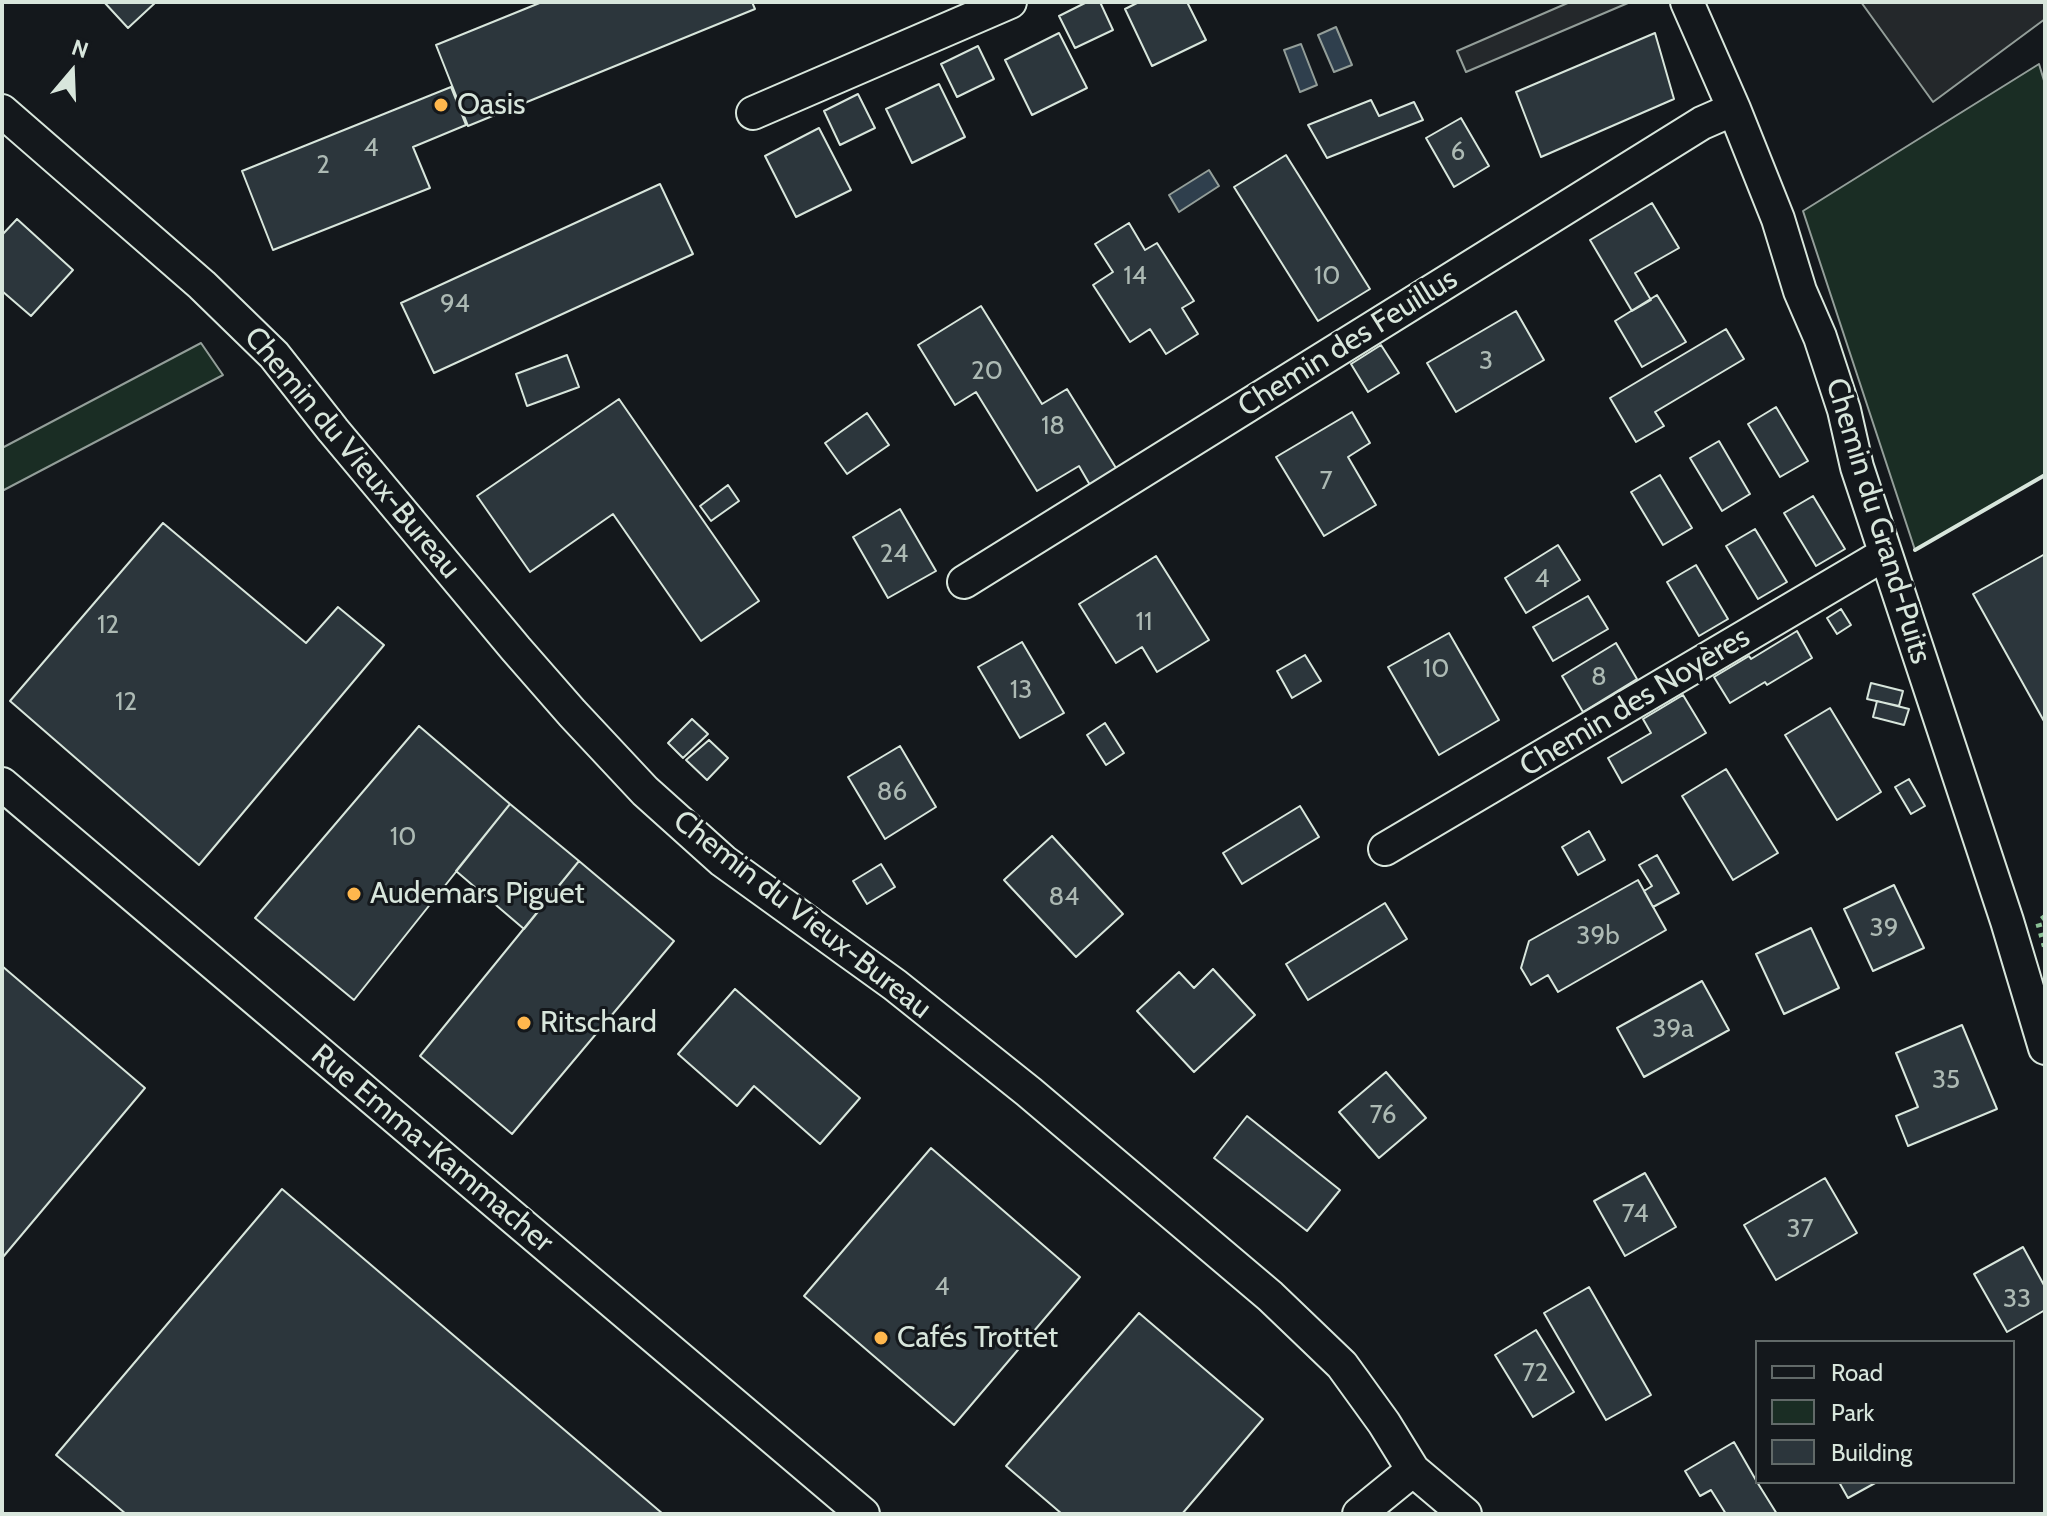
<!DOCTYPE html>
<meta charset="utf-8">
<style>
body{margin:0}
#map{position:relative;width:2047px;height:1516px;overflow:hidden;background:#14181c;font-family:Cabin,sans-serif}
canvas{display:block}
.frame{position:absolute;inset:0;border:4px solid #d8e6dc;pointer-events:none}
.legend{position:absolute;left:1755px;top:1340px;width:260px;height:144px;box-sizing:border-box;background:#14181c;border:2px solid #626a69;margin:0;padding:10px 14px;list-style:none;font-size:24px;color:#d8e6dc}
.legend li{display:flex;align-items:center;gap:16px;height:40px}
.legend b{width:40px;border:2px solid #626a69}
.north{position:absolute;left:32px;top:32px;width:80px;height:80px;-webkit-text-stroke:6px #14181c;paint-order:stroke;rotate:19deg;font-size:22px;font-weight:700;line-height:32px;text-align:center;color:#d8e6dc}
.north::after{content:'';display:block;margin:auto;width:28px;height:36px;background:#d8e6dc;clip-path:polygon(50% 0,100% 100%,50% 72%,0 100%)}
</style>
<div id="map">
<canvas width="2047" height="1516"></canvas>
<div class="frame"></div>
<ul class="legend">
<li><b style="height:10px;background:#14181c"></b>Road</li>
<li><b style="height:22px;background:#1a2d24"></b>Park</li>
<li><b style="height:22px;background:#2c363c"></b>Building</li>
</ul>
<div class="north">N</div>
</div>
<script>
const ctx = document.querySelector('canvas').getContext('2d');
ctx.lineJoin = 'round';
function paint(path, color) {
  ctx.fillStyle = color;
  ctx.fill(path, 'evenodd');
}
function poly(rows) {
  const path = new Path2D();
  for (const r of rows) {
    path.moveTo(r[0], r[1]);
    for (let i = 2; i < r.length; i += 2) path.lineTo(r[i], r[i + 1]);
  }
  return path;
}
function strokePath(path, color, width, dash) {
  ctx.strokeStyle = color;
  ctx.lineWidth = width;
  ctx.lineCap = dash ? 'butt' : 'round';
  ctx.setLineDash(dash || []);
  ctx.stroke(path);
}
function label(font, color, halo, rows, align = 'center') {
  ctx.font = font + ' Cabin,sans-serif';
  ctx.lineWidth = 6;
  ctx.setLineDash([]);
  ctx.textBaseline = 'middle';
  ctx.strokeStyle = halo;
  ctx.fillStyle = color;
  for (const [text, x, y, turn = 0] of rows) {
    ctx.save();
    ctx.translate(x, y);
    ctx.rotate((+turn || 0) * Math.PI / 180);
    ctx.textAlign = isNaN(turn) ? turn : align;
    if (halo) ctx.strokeText(text, 0, 0);
    ctx.fillText(text, 0, 0);
    ctx.restore();
  }
}
const green = poly([
 [2039,64,2045,84,2045,475,1915,550,1803,211,2039,64],
 [201,343,223,375,2,491,2,448,201,343]
]);
const parking = poly([
 [1570,2,1628,3,1466,72,1457,51,1570,2],
 [1861,2,2045,2,2045,19,1933,102,1861,2]
]);
const water = poly([
 [1336,27,1352,65,1334,72,1318,35,1336,27],
 [1301,44,1317,85,1300,92,1284,50,1301,44],
 [1209,170,1219,186,1179,212,1169,195,1209,170]
]);
const building = poly([
 [104,2,156,2,128,28,104,2],
 [542,2,752,2,755,9,468,126,436,45,542,2],
 [1087,2,1100,2,1113,30,1075,48,1059,16,1087,2],
 [1139,2,1187,2,1206,40,1152,66,1125,9,1139,2],
 [1059,33,1087,88,1032,115,1005,60,1059,33],
 [1655,33,1674,99,1541,157,1516,92,1655,33],
 [978,46,994,79,957,97,941,64,978,46],
 [939,84,965,137,912,163,886,109,939,84],
 [451,87,466,125,413,147,430,188,273,250,242,171,451,87],
 [858,94,875,128,840,145,824,111,858,94],
 [1371,100,1379,116,1414,102,1423,120,1327,158,1308,125,1371,100],
 [1461,118,1489,166,1454,187,1426,138,1461,118],
 [819,128,851,190,796,217,765,156,819,128],
 [1286,155,1370,289,1318,321,1234,187,1286,155],
 [660,184,693,254,434,373,401,303,660,184],
 [1652,203,1679,248,1635,273,1651,300,1632,311,1590,240,1652,203],
 [17,219,73,270,31,316,2,291,2,235,17,219],
 [1129,223,1145,250,1157,243,1194,301,1182,308,1198,334,1166,354,1150,329,1130,342,1093,285,1113,272,1095,244,1129,223],
 [1657,295,1686,342,1642,367,1615,321,1657,295],
 [981,306,1042,404,1067,389,1116,468,1090,485,1079,466,1037,491,976,392,955,405,918,345,981,306],
 [1516,311,1544,360,1456,412,1427,363,1516,311],
 [1726,329,1744,359,1655,412,1664,426,1636,442,1610,398,1726,329],
 [1381,345,1399,373,1368,392,1351,364,1381,345],
 [567,355,579,387,527,406,516,374,567,355],
 [619,399,759,601,701,641,613,514,530,572,477,496,619,399],
 [1776,407,1808,461,1780,477,1748,424,1776,407],
 [1352,412,1370,443,1348,457,1376,505,1324,536,1276,457,1352,412],
 [867,413,889,445,847,474,825,443,867,413],
 [1719,441,1750,494,1722,511,1690,458,1719,441],
 [1660,475,1692,528,1663,545,1631,492,1660,475],
 [728,485,739,501,711,521,700,506,728,485],
 [1813,496,1845,549,1816,566,1784,513,1813,496],
 [900,509,936,571,888,598,853,537,900,509],
 [163,523,306,643,338,607,384,645,199,865,10,701,163,523],
 [1755,529,1787,582,1758,599,1726,546,1755,529],
 [1558,545,1580,580,1526,613,1505,578,1558,545],
 [2045,554,2045,723,1973,594,2045,554],
 [1156,556,1209,640,1157,672,1142,647,1116,663,1079,604,1156,556],
 [1696,565,1728,619,1699,636,1667,582,1696,565],
 [1588,596,1608,629,1553,661,1533,627,1588,596],
 [1841,609,1851,625,1837,634,1827,618,1841,609],
 [1797,631,1812,658,1767,685,1765,682,1730,703,1714,677,1749,656,1751,659,1797,631],
 [1449,633,1499,720,1439,755,1388,667,1449,633],
 [1022,642,1064,713,1020,738,978,667,1022,642],
 [1616,643,1637,679,1583,712,1562,676,1616,643],
 [1305,655,1321,681,1292,698,1277,671,1305,655],
 [1871,683,1903,691,1899,706,1867,699,1871,683],
 [1683,695,1706,733,1622,783,1608,758,1651,733,1643,719,1683,695],
 [1877,701,1909,709,1904,725,1873,717,1877,701],
 [1830,708,1881,792,1837,820,1785,735,1830,708],
 [692,719,708,734,683,758,668,743,692,719],
 [1105,723,1124,753,1106,765,1087,735,1105,723],
 [419,726,510,804,354,1000,255,918,419,726],
 [709,740,728,758,707,780,686,760,709,740],
 [900,746,936,807,885,839,848,777,900,746],
 [1726,769,1778,853,1733,880,1682,796,1726,769],
 [1909,779,1925,806,1911,814,1895,787,1909,779],
 [510,804,579,861,524,929,456,871,510,804],
 [1300,806,1319,837,1242,884,1223,853,1300,806],
 [1589,831,1605,860,1578,875,1562,847,1589,831],
 [1052,836,1123,914,1076,957,1004,880,1052,836],
 [1657,855,1679,893,1653,907,1644,891,1652,886,1639,865,1657,855],
 [579,861,674,941,512,1134,420,1056,579,861],
 [881,864,895,887,867,904,853,881,881,864],
 [1638,880,1666,930,1558,992,1548,975,1531,985,1521,968,1529,941,1638,880],
 [1894,885,1924,948,1873,971,1844,909,1894,885],
 [1385,903,1407,939,1308,1000,1286,964,1385,903],
 [1811,928,1839,988,1784,1014,1756,954,1811,928],
 [2,966,145,1088,3,1257,2,1256,2,966],
 [1213,969,1255,1015,1194,1072,1137,1011,1179,972,1194,988,1213,969],
 [1702,981,1729,1030,1644,1077,1617,1028,1702,981],
 [735,989,860,1098,820,1144,754,1086,737,1106,678,1054,735,989],
 [1962,1025,1997,1109,1908,1146,1896,1116,1918,1107,1896,1053,1962,1025],
 [1386,1072,1426,1118,1379,1158,1339,1112,1386,1072],
 [1247,1116,1340,1190,1307,1231,1214,1158,1247,1116],
 [931,1148,1080,1277,954,1425,804,1296,931,1148],
 [1645,1173,1676,1227,1625,1256,1594,1201,1645,1173],
 [1825,1178,1857,1233,1776,1280,1744,1225,1825,1178],
 [282,1189,663,1514,126,1514,56,1455,282,1189],
 [2023,1247,2045,1287,2045,1310,2007,1332,1974,1274,2023,1247],
 [1589,1287,1651,1395,1606,1420,1544,1313,1589,1287],
 [1139,1313,1263,1419,1182,1514,1062,1514,1006,1466,1139,1313],
 [1536,1330,1574,1392,1533,1417,1495,1355,1536,1330],
 [1734,1442,1757,1482,1777,1514,1726,1514,1711,1490,1700,1496,1685,1471,1734,1442],
 [1839,1482,1877,1482,1848,1498,1839,1482]
]);
const minor = poly([
 [1687,2,1734,109,1778,219,1800,291,1820,337,1844,410,1857,467,2007,921,2045,1048],
 [2,111,202,285,274,355,333,430,516,649,572,713,645,791,723,861,895,985,1029,1092,1270,1296,1342,1365,1384,1423,1413,1470,1465,1514],
 [753,113,1010,2],
 [964,582,1702,123,1734,109],
 [2,784,863,1514],
 [1385,849,1885,554],
 [1359,1514,1413,1470]
]);
const hedge = poly([
 [2045,917,2038,922,2045,947]
]);
const wall = poly([
 [1915,550,2045,475]
]);
const markers = [
 [441,105,8,"#ffb74d"],
 [354,894,8,"#ffb74d"],
 [524,1023,8,"#ffb74d"],
 [881,1338,8,"#ffb74d"]
];
const numberNames = [
 ["4",371,148],
 ["6",1458,152],
 ["2",323,165],
 ["14",1135,276],
 ["10",1327,276],
 ["94",455,304],
 ["3",1486,361],
 ["20",987,371],
 ["18",1053,426],
 ["7",1326,481],
 ["24",894,554],
 ["4",1542,579],
 ["11",1144,622],
 ["12",108,625],
 ["10",1436,669],
 ["8",1599,677],
 ["13",1021,690],
 ["12",126,702],
 ["86",892,792],
 ["10",403,837],
 ["84",1064,897],
 ["39",1884,928],
 ["39b",1598,936],
 ["39a",1673,1029],
 ["35",1946,1080],
 ["76",1383,1115],
 ["74",1635,1214],
 ["37",1800,1229],
 ["4",942,1287],
 ["33",2017,1299],
 ["72",1535,1373]
];
const poiNames = [
 ["Oasis",457,105],
 ["Audemars Piguet",370,894],
 ["Ritschard",540,1023],
 ["Cafés Trottet",897,1338]
];
const streetNames = [
 ["Chemin des Feuillus",1348,343,-32],
 ["Chemin du Vieux-Bureau",352,453,50],
 ["Chemin du Grand-Puits",1878,521,73],
 ["Chemin des Noyères",1635,702,-31],
 ["Chemin du Vieux-Bureau",802,915,38],
 ["Rue Emma-Kammacher",432,1149,40]
];
paint(green, '#1a2d24');
strokePath(green, '#939e99', 2);
paint(parking, '#24282b');
strokePath(parking, '#939e99', 2);
paint(water, '#2f3f4d');
strokePath(water, '#939e99', 2);
paint(building, '#2c363c');
strokePath(building, '#d8e6dc', 2);
strokePath(minor, '#d8e6dc', 36);
strokePath(minor, '#14181c', 32);
strokePath(hedge, '#8ac095', 6, [4, 6]);
strokePath(wall, '#d8e6dc', 4);
for (const [x, y, r, color] of markers) {
  const dot = new Path2D();
  dot.arc(x, y, r, 0, 2 * Math.PI);
  ctx.fillStyle = color;
  ctx.fill(dot);
  strokePath(dot, '#14181c', 3);
}
label('26px', '#adbab4', null, numberNames);
label('30px', '#d8e6dc', '#14181c', poiNames, 'left');
label('30px', '#d8e6dc', '#14181c', streetNames);
</script>
